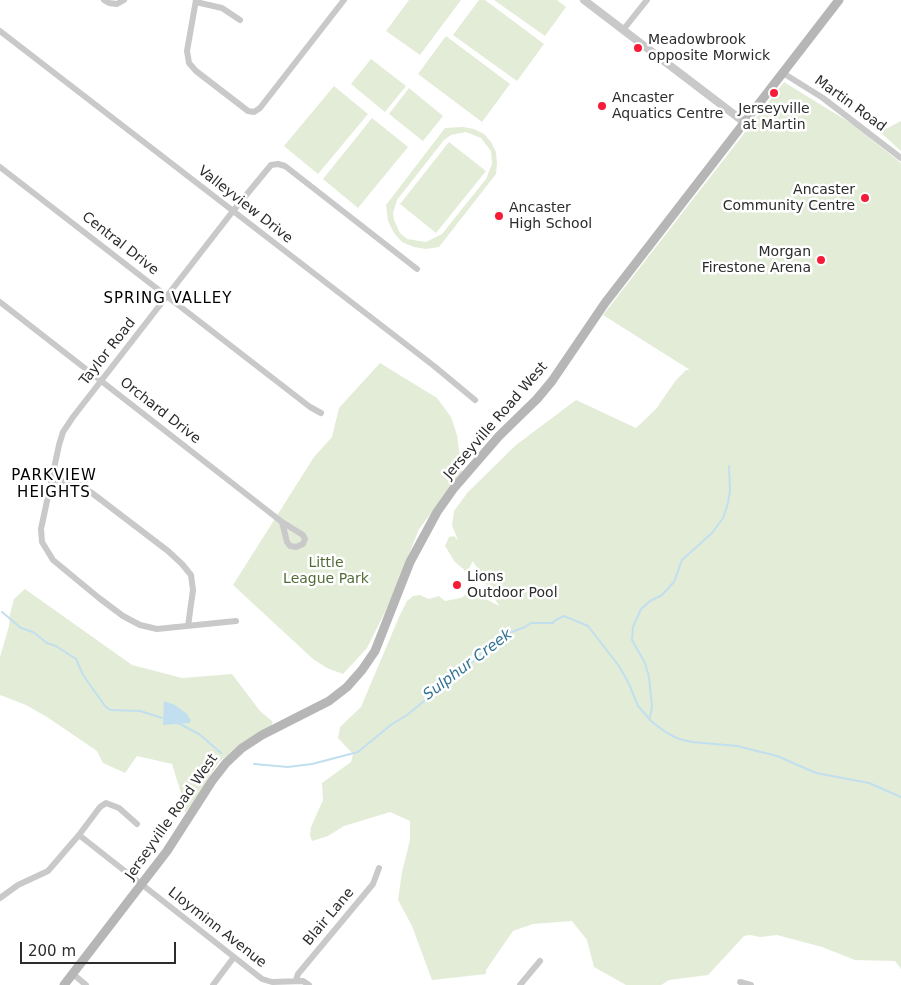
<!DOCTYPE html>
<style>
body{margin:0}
#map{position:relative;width:901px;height:985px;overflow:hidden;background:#fff;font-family:"DejaVu Sans",sans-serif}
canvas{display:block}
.scale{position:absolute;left:20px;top:942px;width:156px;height:22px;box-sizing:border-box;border:2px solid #2c2c2c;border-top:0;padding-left:6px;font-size:15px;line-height:18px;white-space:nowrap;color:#2c2c2c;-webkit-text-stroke:4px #fff;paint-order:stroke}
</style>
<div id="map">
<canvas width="901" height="985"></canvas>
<div class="scale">200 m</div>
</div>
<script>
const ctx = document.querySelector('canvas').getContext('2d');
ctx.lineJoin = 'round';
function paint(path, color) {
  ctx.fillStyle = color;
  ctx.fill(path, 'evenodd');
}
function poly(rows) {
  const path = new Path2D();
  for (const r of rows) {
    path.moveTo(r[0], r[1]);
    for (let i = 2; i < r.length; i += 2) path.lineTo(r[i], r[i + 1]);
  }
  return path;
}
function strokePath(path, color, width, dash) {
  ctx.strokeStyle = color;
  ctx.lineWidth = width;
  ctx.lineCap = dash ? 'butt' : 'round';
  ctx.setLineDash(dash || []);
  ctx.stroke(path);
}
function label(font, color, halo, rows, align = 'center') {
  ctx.font = font + ' "DejaVu Sans",sans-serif';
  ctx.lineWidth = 5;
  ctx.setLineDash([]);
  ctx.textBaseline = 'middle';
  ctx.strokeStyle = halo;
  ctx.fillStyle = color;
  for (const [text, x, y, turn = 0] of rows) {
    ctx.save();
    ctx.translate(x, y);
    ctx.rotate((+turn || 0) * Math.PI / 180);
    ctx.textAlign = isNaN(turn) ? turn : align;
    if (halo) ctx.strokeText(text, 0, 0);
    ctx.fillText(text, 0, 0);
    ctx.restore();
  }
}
const green = poly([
 [409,0,461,0,420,55,386,31],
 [479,0,485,0,544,44,517,81,453,35],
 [494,0,557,0,566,7,545,36],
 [446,36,510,84,482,122,418,74],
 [371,59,406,86,385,112,351,84],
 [784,82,852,124,901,163,901,969,895,961,855,960,822,947,777,935,760,937,750,935,744,936,708,975,669,980,661,985,626,985,594,967,587,940,572,921,533,924,513,931,486,970,486,974,432,980,412,926,398,900,402,872,410,840,410,821,390,812,344,826,328,836,312,841,310,835,311,827,323,800,322,783,351,762,353,754,338,738,340,727,361,707,399,617,407,601,413,596,420,595,429,599,439,596,445,601,461,598,471,591,499,606,473,561,467,572,455,562,445,546,449,537,454,536,458,540,452,525,454,511,468,492,516,445,576,400,636,428,656,409,676,380,686,370,690,370,603,315],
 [334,86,368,114,318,174,284,146],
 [409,88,443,116,423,141,389,114],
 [372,118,408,147,358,208,323,179],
 [901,121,901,151,880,132],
 [463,127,474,129,484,134,491,142,496,152,497,163,496,174,439,247,426,249,414,247,402,242,394,233,388,221,386,205,445,128],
 [466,132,481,138,491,151,492,164,486,179,442,234,426,242,407,239,400,233,394,220,393,213,397,200,444,140,451,135],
 [449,142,486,171,436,233,400,204],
 [380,363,437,398,451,417,457,435,462,473,419,529,390,602,367,648,343,674,327,668,313,659,233,585,314,457,332,437,339,408],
 [25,589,132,665,182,678,232,674,260,711,273,722,271,726,243,742,218,763,195,801,185,813,181,793,172,764,137,756,125,773,103,763,97,751,47,717,26,705,0,695,0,657,9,626,10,614,14,599]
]);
const water = poly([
 [164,701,175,705,187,714,191,721,189,723,163,725]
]);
const stream = poly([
 [2,612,21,628,33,632,47,643,56,646,76,659,83,675,105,706,110,710,140,711,162,718],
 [650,717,652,707,649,677,645,663,632,640,633,627,641,609,650,601,662,595,674,582,682,560,712,533,723,518,728,503,730,490,729,466],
 [178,723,199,734,221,753],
 [254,764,288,767,312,764,358,752,392,724,407,715,506,634,525,627,531,623,553,623,554,621,564,616,588,626,619,666,629,684,638,706,652,722,667,733,679,739,692,742,737,746,777,756,816,773,869,783,901,797]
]);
const minor = poly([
 [104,0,109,3,117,4,124,0],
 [196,0,187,51,189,63,196,71,248,111,254,112,260,108,344,0],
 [196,2,222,8,240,20],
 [623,30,647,0],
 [0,31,434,366,475,400],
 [783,73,823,98,901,158],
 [0,167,310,407,321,413],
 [0,302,282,522,303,535,305,539,303,544,296,547,290,546,287,542,282,522],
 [51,479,80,485,92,493,168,551,182,564,191,575,193,590,188,626],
 [236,621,157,629,140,625,123,616,99,598,53,560,42,542,41,529,59,445,63,432,73,417,233,211,271,165,278,164,285,166,417,269],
 [79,835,262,979,272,982,303,981,309,985],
 [0,898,18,885,48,871,79,835,100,807,106,803,119,808,137,824],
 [73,974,86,985],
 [296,980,298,974,373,884,379,868],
 [740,982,751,985],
 [213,985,234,957],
 [520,985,540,961]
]);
const tertiary = poly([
 [584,0,744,122]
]);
const secondary = poly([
 [64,985,167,851,212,781,226,763,242,748,262,735,329,701,347,687,362,670,375,651,410,562,437,512,454,488,499,436,537,399,552,381,605,303,839,0]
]);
const markers = [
 [638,48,5,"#f61b37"],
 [774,93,5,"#f61b37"],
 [602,106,5,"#f61b37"],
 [865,198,5,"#f61b37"],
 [499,216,5,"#f61b37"],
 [821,260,5,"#f61b37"],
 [457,585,5,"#f61b37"]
];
const poiNames = [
 ["Meadowbrook",648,40],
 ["opposite Morwick",648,56],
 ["Ancaster",612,98],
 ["Aquatics Centre",612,114],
 ["Jerseyville",774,109,"center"],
 ["at Martin",774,125,"center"],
 ["Ancaster",855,190,"right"],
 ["Community Centre",855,206,"right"],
 ["Ancaster",509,208],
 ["High School",509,224],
 ["Morgan",811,252,"right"],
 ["Firestone Arena",811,268,"right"],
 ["Lions",467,577],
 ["Outdoor Pool",467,593]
];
const streetNames = [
 ["Martin Road",850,104,36],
 ["Valleyview Drive",245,205,38],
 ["Central Drive",120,244,38],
 ["Taylor Road",108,352,-52],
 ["Orchard Drive",160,411,38],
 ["Jerseyville Road West",496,421,-49],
 ["Jerseyville Road West",172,817,-55],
 ["Blair Lane",329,917,-50],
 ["Lloyminn Avenue",217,928,38]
];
const parkNames = [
 ["Little",326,563],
 ["League Park",326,579]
];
const neighbourhoodNames = [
 ["SPRING VALLEY",168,299],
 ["PARKVIEW",54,476],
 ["HEIGHTS",54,493]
];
const waterNames = [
 ["Sulphur Creek",468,665,-37]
];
paint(green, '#e3ecd7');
paint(water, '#c1dfee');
strokePath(stream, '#c1dfee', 2);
strokePath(minor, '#c9c9c9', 6);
strokePath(tertiary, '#c9c9c9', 8);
strokePath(secondary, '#b6b6b6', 9);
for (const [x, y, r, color] of markers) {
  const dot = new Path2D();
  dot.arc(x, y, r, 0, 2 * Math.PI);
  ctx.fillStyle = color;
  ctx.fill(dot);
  strokePath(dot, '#fff', 2);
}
label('14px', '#2c2c2c', '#fff', poiNames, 'left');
label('14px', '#2c2c2c', '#fff', streetNames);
label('14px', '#526b36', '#fff', parkNames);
ctx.letterSpacing = '1px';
label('15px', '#000', '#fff', neighbourhoodNames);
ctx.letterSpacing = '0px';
label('italic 15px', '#337495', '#fff', waterNames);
</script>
